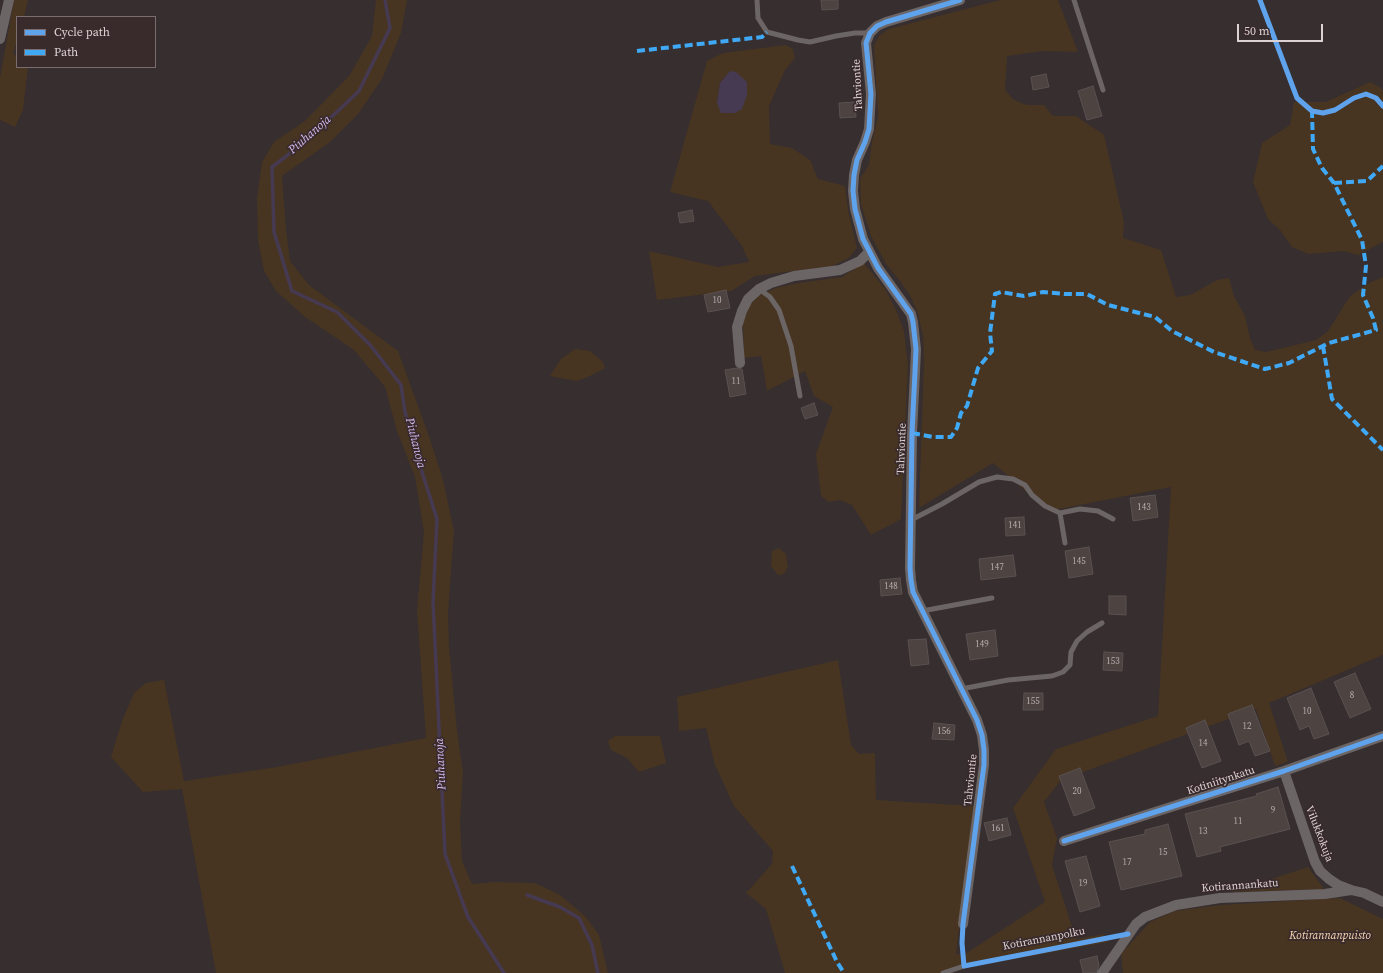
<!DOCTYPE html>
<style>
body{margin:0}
#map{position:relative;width:1383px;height:973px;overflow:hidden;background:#362e2f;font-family:"Source Serif 4",serif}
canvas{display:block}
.legend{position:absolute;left:16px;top:16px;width:140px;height:52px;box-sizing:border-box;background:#392a2c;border:1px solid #7a6d6f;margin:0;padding:5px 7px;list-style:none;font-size:12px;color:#dcd2d3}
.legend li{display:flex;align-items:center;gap:8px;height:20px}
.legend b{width:20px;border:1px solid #7a6d6f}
.scale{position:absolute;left:1237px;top:24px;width:86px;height:18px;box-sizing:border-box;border:2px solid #dcd2d3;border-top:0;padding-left:5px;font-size:12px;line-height:14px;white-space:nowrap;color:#dcd2d3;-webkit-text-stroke:3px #392a2c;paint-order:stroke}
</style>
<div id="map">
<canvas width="1383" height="973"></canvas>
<ul class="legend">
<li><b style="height:5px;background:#60a3ed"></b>Cycle path</li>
<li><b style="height:5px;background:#3fa9f5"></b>Path</li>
</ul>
<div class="scale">50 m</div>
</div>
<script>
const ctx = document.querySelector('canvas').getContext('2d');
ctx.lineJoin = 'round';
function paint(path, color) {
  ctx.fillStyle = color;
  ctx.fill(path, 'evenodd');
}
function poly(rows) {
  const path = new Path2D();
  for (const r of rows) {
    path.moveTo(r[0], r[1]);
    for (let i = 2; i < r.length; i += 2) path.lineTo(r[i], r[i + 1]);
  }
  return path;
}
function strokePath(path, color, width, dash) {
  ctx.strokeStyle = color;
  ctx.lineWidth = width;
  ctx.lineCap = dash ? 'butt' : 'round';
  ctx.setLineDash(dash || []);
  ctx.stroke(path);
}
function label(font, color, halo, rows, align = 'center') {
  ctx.font = font + ' "Source Serif 4",serif';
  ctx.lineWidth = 3.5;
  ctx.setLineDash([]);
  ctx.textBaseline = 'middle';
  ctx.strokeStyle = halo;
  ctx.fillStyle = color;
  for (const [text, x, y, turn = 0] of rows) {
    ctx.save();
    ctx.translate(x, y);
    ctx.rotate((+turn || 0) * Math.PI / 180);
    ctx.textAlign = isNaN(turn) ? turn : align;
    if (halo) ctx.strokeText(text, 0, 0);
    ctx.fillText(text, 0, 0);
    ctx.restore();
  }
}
const green = poly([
 [14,0,28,0,24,17,17,17,17,41,13,54,17,56,17,67,28,67,23,110,15,127,0,120,0,78],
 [376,0,407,0,401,33,382,79,358,114,330,142,282,176,286,230,290,261,309,285,398,351,430,439,443,480,454,531,448,613,449,647,457,731,463,773,460,822,462,861,472,884,495,882,535,883,560,895,586,917,599,935,608,973,216,973,182,789,143,792,111,757,122,721,134,693,146,683,164,680,184,781,277,767,426,738,417,610,424,532,415,477,397,431,385,387,354,350,305,317,276,291,264,271,258,240,257,198,262,162,274,142,305,121,349,76,372,36],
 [1000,0,1058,0,1078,52,1043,51,1007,56,1005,90,1014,100,1027,105,1044,105,1053,116,1076,116,1104,135,1124,222,1123,238,1161,250,1176,297,1190,295,1217,280,1229,278,1234,296,1245,316,1250,338,1255,350,1266,352,1316,340,1328,331,1350,296,1371,282,1383,277,1383,655,1269,703,1288,762,1275,766,1256,709,1061,780,1044,802,1057,838,1052,865,1076,939,1103,934,1109,942,969,967,951,973,785,973,766,909,746,893,772,864,773,851,734,806,715,765,706,728,679,731,677,697,838,660,851,745,859,754,875,753,876,800,974,806,956,954,965,954,1045,902,1013,808,1056,749,1158,716,1171,487,1049,511,993,463,919,508,924,360,923,336,918,314,911,297,900,281,886,264,871,236,861,204,860,179,869,165,872,142,878,116,874,46,879,36,889,29],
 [786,45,793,49,795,58,785,70,769,106,770,144,792,148,810,160,818,179,845,186,848,210,857,248,849,258,832,266,755,276,731,291,657,300,649,251,718,267,749,262,742,246,708,201,670,192,707,61,723,53],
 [730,71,717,103,720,83],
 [1370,82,1381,88,1383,91,1383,242,1358,255,1343,251,1308,254,1292,247,1280,230,1268,219,1253,182,1262,143,1290,125,1294,102,1326,102],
 [864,263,885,289,896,310,904,331,908,365,901,519,871,535,852,505,840,500,829,502,821,496,816,454,833,407,814,396,805,371,767,391,761,356,744,358,743,322,750,304,758,296,776,288,792,284,842,277],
 [575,349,590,351,603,362,605,368,588,377,576,381,550,376,561,359],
 [779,548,786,554,788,567,784,574,778,575,771,566,772,551],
 [615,736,660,736,666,763,639,772,627,758,611,750,608,741],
 [1308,867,1324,889,1232,892],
 [1340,898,1383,919,1383,973,1123,973,1121,954,1150,922,1175,911,1221,905]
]);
const water = poly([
 [730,71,736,72,747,82,747,95,742,109,735,113,721,113,717,103,720,83]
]);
const stream = poly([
 [385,0,390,28,359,91,307,140,272,167,274,232,292,291,337,312,371,346,401,385,405,412,414,447,437,519,433,602,445,854,468,917,504,973],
 [527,895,560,907,579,918,592,945,598,973]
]);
const building = poly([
 [821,0,838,0,838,9,822,10,821,0],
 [1046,74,1049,87,1033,90,1031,77,1046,74],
 [1093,86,1102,116,1087,120,1078,91,1093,86],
 [855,102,856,117,840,118,839,103,855,102],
 [692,210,694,221,680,223,678,213,692,210],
 [726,290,730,308,708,312,704,295,726,290],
 [737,368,742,369,746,394,730,397,725,370,737,368],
 [814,403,818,415,805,419,801,408,814,403],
 [1155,495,1158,517,1133,521,1130,498,1155,495],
 [1024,517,1025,535,1006,536,1005,518,1024,517],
 [1089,547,1093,574,1069,578,1065,551,1089,547],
 [1013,555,1016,576,981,580,979,559,1013,555],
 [900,578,902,594,881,596,880,580,900,578],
 [1109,596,1126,596,1126,615,1109,614,1109,596],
 [995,630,998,656,970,660,966,634,995,630],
 [926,639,929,664,911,666,908,640,926,639],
 [1104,652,1123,653,1122,671,1103,670,1104,652],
 [1355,673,1371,709,1350,718,1334,682,1355,673],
 [1311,688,1329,734,1314,739,1309,726,1300,730,1287,698,1311,688],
 [1024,693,1043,693,1043,710,1023,710,1024,693],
 [1252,705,1270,751,1255,756,1249,741,1239,745,1228,714,1252,705],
 [1205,720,1221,761,1202,768,1186,728,1205,720],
 [934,723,955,725,954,740,932,739,934,723],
 [1080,768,1095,808,1074,816,1059,776,1080,768],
 [1278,787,1290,829,1220,847,1221,851,1197,857,1185,814,1257,796,1256,794,1278,787],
 [1007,818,1011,835,989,841,984,823,1007,818],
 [1168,824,1182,876,1121,890,1109,842,1145,834,1145,830,1168,824],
 [1086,856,1100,906,1080,912,1065,861,1086,856],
 [1097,956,1099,966,1096,973,1083,973,1080,960,1097,956]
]);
const lane = poly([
 [757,0,758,18,767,32,798,40,810,42,836,36,855,33,870,33],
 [1074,0,1103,90],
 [759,289,770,297,779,310,791,346,800,396],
 [1060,513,1080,509,1098,511,1113,519],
 [911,520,942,504,979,482,997,477,1013,479,1025,485,1032,495,1045,506,1060,513,1065,543],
 [922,611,992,598],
 [961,689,1008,680,1052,676,1063,672,1070,665,1071,652,1077,641,1087,632,1102,623],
 [943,973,964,966]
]);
const street = poly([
 [960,0,886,22,877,26,870,33,866,43,871,94,869,129,865,142,857,160,854,175,853,191,855,209,863,239,878,268,911,314,913,322,916,349,915,372,912,433,910,568,911,580,913,592,977,720,982,735,984,750,984,765,963,924],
 [0,39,9,0],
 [740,363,737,327,742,311,748,299,759,289,771,283,794,276,840,270,860,261,869,252],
 [1284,771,1315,862,1320,871,1329,879,1338,885,1351,890],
 [1064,841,1284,771,1383,736],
 [1102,973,1136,924,1145,917,1176,905,1220,898,1325,894,1351,890,1364,893,1383,902]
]);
const quiet = poly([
 [637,51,762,37,767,32],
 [1334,183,1367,181,1383,166],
 [1323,346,1332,399,1383,450],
 [912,433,933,437,951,437,957,428,961,413,967,406,978,368,992,351,990,333,995,294,1001,292,1024,296,1043,292,1064,294,1087,294,1108,305,1155,317,1172,331,1214,352,1265,369,1289,363,1329,343,1376,330,1373,318,1363,295,1366,266,1362,240,1334,183,1322,168,1313,149,1312,111],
 [792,866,837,962,844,973]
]);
const cycleway = poly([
 [960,0,886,22,877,26,870,33,866,43,871,94,869,129,865,142,857,160,854,175,853,191,855,209,863,239,878,268,911,314,913,322,916,349,915,372,912,433,910,568,911,580,913,592,977,720,982,735,984,750,984,765,963,924,962,943,964,966,1128,934],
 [1260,0,1297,98,1312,111,1323,113,1335,110,1354,98,1366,94,1376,98,1383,106],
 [1064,841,1284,771,1383,736]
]);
const numberNames = [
 ["10",717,301],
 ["11",736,382],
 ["143",1144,508],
 ["141",1015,526],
 ["145",1079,562],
 ["147",997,568],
 ["148",891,587],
 ["149",982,645],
 ["153",1113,662],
 ["8",1352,696],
 ["155",1033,702],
 ["10",1307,712],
 ["12",1247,727],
 ["156",944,732],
 ["14",1203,744],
 ["20",1077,792],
 ["9",1273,811],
 ["11",1238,822],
 ["161",998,829],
 ["13",1203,832],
 ["15",1163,853],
 ["17",1127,863],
 ["19",1083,884]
];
const streetNames = [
 ["Tahviontie",858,85,-93],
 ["Tahviontie",902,449,-88],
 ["Tahviontie",971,780,-84],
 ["Kotiniitynkatu",1221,781,-18],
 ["Vilukkokuja",1319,834,69],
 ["Kotirannankatu",1240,886,-4],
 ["Kotirannanpolku",1044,939,-11]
];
const parkNames = [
 ["Kotirannanpuisto",1330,936]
];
const waterNames = [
 ["Piuhanoja",310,135,-41],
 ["Piuhanoja",415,443,76],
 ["Piuhanoja",441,764,-93]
];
paint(green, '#473522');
paint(water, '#463a52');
strokePath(stream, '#463a52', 3.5);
paint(building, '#4d4341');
strokePath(building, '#595251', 1);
strokePath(lane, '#6c6566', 5);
strokePath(street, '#6c6566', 10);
strokePath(quiet, '#3fa9f5', 4, [8, 4]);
strokePath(cycleway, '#60a3ed', 5);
label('9px', '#b8aeae', null, numberNames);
label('11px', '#dcd2d3', '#392a2c', streetNames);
label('italic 11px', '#fbd9b4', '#392a2c', parkNames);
label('italic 12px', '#d4baef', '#392a2c', waterNames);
</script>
